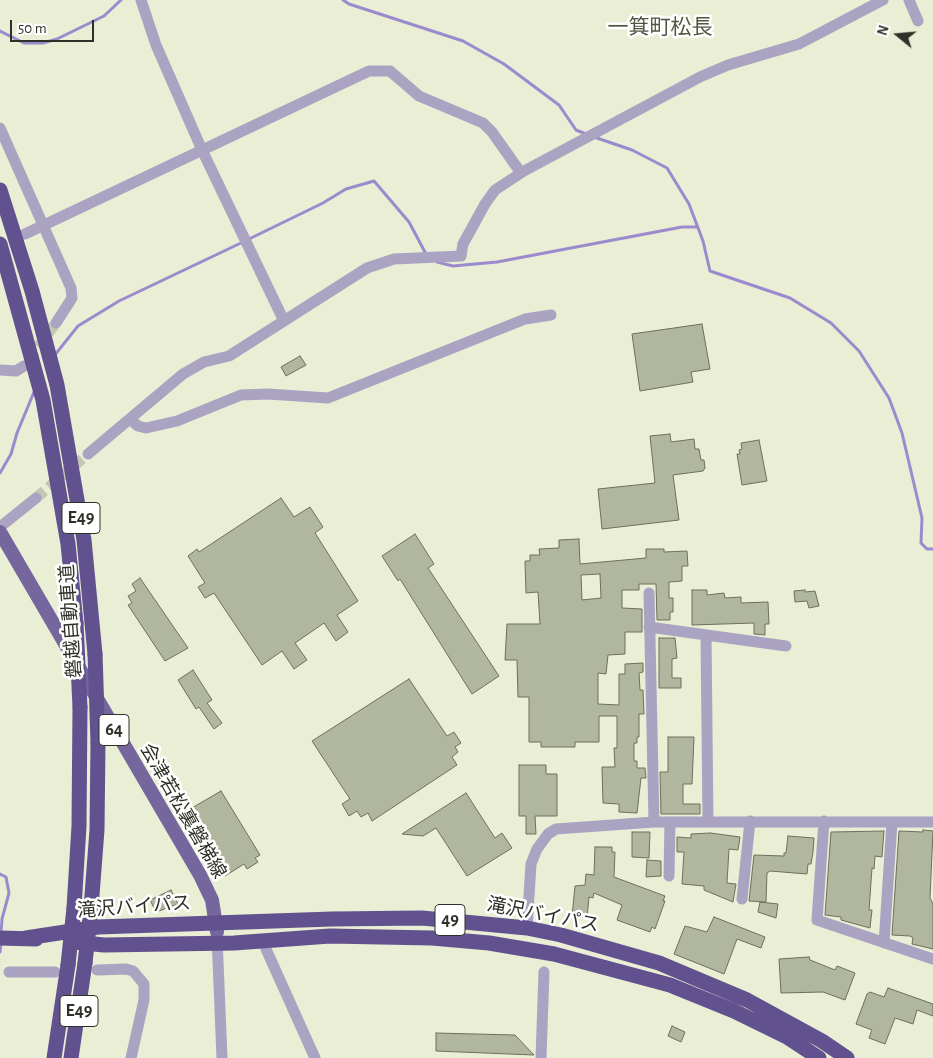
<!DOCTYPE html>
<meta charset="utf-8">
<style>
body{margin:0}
#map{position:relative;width:933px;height:1058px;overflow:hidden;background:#e9eed5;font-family:"Alegreya Sans",sans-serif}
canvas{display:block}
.north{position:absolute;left:873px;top:10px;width:50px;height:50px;-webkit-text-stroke:4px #fff;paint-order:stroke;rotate:287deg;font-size:14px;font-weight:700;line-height:20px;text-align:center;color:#2f3128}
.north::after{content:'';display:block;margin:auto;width:18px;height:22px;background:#2f3128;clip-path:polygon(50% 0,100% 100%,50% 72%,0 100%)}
.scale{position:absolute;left:10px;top:20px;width:84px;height:22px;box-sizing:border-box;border:2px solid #2f3128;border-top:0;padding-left:6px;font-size:15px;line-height:18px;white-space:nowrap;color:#2f3128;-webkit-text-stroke:4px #fff;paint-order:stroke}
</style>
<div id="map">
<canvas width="933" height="1058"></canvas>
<div class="north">N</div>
<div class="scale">50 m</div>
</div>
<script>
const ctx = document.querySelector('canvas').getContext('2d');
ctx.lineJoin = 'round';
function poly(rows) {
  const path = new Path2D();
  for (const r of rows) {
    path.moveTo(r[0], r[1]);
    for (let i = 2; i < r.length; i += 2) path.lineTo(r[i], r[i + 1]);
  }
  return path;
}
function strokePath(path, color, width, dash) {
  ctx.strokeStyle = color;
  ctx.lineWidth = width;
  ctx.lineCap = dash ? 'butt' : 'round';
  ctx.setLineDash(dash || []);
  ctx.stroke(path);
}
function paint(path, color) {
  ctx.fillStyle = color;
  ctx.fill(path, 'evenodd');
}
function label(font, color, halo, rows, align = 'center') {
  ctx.font = font + ' "Alegreya Sans","Noto Sans JP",sans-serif';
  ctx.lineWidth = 5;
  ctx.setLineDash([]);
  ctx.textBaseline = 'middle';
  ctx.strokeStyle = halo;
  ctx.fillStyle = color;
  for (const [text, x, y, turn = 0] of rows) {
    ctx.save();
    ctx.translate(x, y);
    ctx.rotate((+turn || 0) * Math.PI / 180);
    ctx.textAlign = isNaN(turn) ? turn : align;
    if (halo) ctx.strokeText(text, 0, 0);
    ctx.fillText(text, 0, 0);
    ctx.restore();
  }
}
const stream = poly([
 [343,0,349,4,463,41,504,64,559,105,576,130,586,134],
 [0,31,24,43,43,43,57,39,104,16,121,0],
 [594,137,632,150,667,168,689,204,703,241,710,271,790,298,831,323,859,351,889,398,902,433,922,518,921,543,927,549,933,549],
 [249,239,323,203,346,189,374,181,409,222,426,254],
 [437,262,453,266,497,262,682,227,697,227],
 [54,356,78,326,119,301,243,242],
 [0,473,11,454,17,433,34,392],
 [0,874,6,877,9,893,2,919,1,933],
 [0,952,1,942]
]);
const building = poly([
 [702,324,710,369,691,372,693,382,640,391,632,334,702,324],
 [300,356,306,365,286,376,281,367,300,356],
 [670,434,671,442,694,439,695,449,699,449,701,460,704,460,705,468,703,471,673,475,679,520,602,529,598,489,655,483,650,436,670,434],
 [759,440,767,481,742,485,737,454,740,454,739,450,742,449,741,443,759,440],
 [281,498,294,517,310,507,323,527,315,533,358,601,337,615,348,632,336,641,324,623,295,643,307,660,294,669,282,651,262,665,214,593,205,598,198,587,205,583,188,556,197,549,199,552,281,498],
 [415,534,434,564,428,568,499,676,472,694,400,579,398,581,382,556,415,534],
 [579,539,580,564,646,558,646,549,664,549,664,552,687,551,688,566,682,566,682,581,669,582,669,598,673,598,673,612,670,612,670,620,657,620,656,584,639,584,639,590,622,590,622,608,642,609,642,632,625,632,625,654,608,655,606,674,598,673,598,704,619,705,619,674,625,674,625,664,643,663,643,672,639,673,640,690,643,690,644,714,639,714,639,737,637,737,637,743,634,743,634,761,637,761,637,768,645,768,646,778,641,778,637,813,619,812,619,804,603,803,602,767,615,767,614,748,617,748,617,716,599,716,599,742,575,742,575,747,541,747,541,742,529,742,529,697,518,697,517,660,505,660,507,624,540,624,538,592,526,593,525,561,530,561,530,555,540,555,539,549,559,548,559,540,579,539],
 [600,574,601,598,582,600,581,575,600,574],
 [140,578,188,648,165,661,128,605,132,603,128,596,136,591,132,584,140,578],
 [692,590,707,590,707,595,724,593,725,598,741,597,741,603,768,602,769,624,765,624,765,635,754,634,754,623,692,625,692,590],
 [805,590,805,592,815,591,819,606,809,608,807,601,795,602,794,591,805,590],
 [659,638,675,638,677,658,672,659,672,678,681,678,681,688,659,688,659,638],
 [193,670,212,700,207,703,222,723,214,729,199,707,196,709,178,680,193,670],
 [409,679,447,736,454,732,461,743,455,747,458,752,452,757,457,765,372,821,368,813,361,817,357,811,349,816,342,804,350,799,312,741,409,679],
 [668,737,694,737,692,784,683,784,683,804,700,804,700,814,661,814,660,772,668,772,668,737],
 [519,765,546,765,546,774,557,774,557,816,535,816,536,834,526,834,526,816,519,816,519,765],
 [221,791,260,855,255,858,258,862,247,869,244,864,225,876,185,812,221,791],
 [466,793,495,838,502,833,512,848,467,876,436,828,423,836,402,834,466,793],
 [923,830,933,831,930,898,933,904,933,949,912,944,913,938,910,936,892,935,899,831,923,832,923,830],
 [884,831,882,857,875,856,874,869,872,868,869,910,872,910,870,928,841,920,841,917,825,915,831,832,884,831],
 [632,832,650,832,649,858,632,857,632,832],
 [710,833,740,837,738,850,729,849,727,883,736,884,733,902,704,890,704,886,682,884,684,852,677,852,677,837,691,838,691,834,710,833],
 [788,836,814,838,813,852,811,864,808,864,807,874,770,871,767,873,766,902,749,901,754,855,784,856,784,853,786,853,788,836],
 [595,847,612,847,612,852,615,852,614,877,665,896,663,901,665,901,655,929,652,927,650,932,617,920,622,905,594,893,593,898,589,897,587,918,572,916,575,886,585,885,586,874,594,875,595,847],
 [647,860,661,861,661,876,646,877,647,860],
 [171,890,178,904,156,912,150,900,171,890],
 [760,902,778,904,776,918,758,912,760,902],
 [714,917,765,937,761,948,737,939,724,974,674,954,685,926,707,932,714,917],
 [809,957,810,960,835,970,837,966,855,973,845,1000,823,992,781,993,779,959,809,957],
 [888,988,933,1004,933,1016,917,1010,913,1024,895,1018,885,1044,869,1038,872,1030,856,1024,867,994,870,992,884,997,888,988],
 [672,1026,685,1032,681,1042,668,1036,672,1026],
 [436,1033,515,1035,534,1055,436,1051,436,1033]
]);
const minorTunnel = poly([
 [28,360,56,323],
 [36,498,88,454]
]);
const minor = poly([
 [141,0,156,45,202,150,284,321],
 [909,0,918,21],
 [0,128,71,288,72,298,56,323],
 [25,234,369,71,390,71,419,96,483,123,492,132,521,173],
 [0,370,16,371,24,366],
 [130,419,138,426,146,428,177,421,241,395,268,394,328,398,525,319,551,315],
 [88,454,183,374,204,362,229,356,367,268,394,259,461,256,463,244,485,204,495,190,524,171,700,77,728,65,799,44,883,0],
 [0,527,36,498],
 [649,593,654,822],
 [649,627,786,646],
 [706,635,708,822],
 [824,821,817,920,933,959],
 [669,876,670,822],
 [742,899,750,821],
 [527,928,531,864,537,849,548,834,556,829,654,822,933,822],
 [217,937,222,1058],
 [884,943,892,822],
 [266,949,315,1058],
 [97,970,126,969,133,971,144,984,144,1000,131,1058],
 [9,972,55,972],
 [541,1058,544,972]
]);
const major = poly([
 [0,532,200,875,212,900,217,932]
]);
const highway = poly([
 [0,190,32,291,57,385,84,540,95,654],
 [0,244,43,400,68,544,76,623],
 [74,908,79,826,80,707],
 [91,908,97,830,98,743],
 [0,938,36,939],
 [26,938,98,927,332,919,422,918,527,928,561,935,659,963,747,1000,822,1041,847,1058],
 [74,942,104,945,234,943,330,936,432,938,489,943,554,954,670,985,734,1011,787,1037,819,1058],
 [54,1058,68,965],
 [71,1058,85,963]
]);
const highwayBridge = poly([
 [76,623,80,707],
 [95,654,98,743],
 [85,963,91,908],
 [68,965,74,908]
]);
const shields = [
 [81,518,38],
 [114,730,30],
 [450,920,30],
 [79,1011,38]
];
const shieldNames = [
 ["E49",81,518],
 ["64",114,730],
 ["49",450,920],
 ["E49",79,1011]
];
const streetNames = [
 ["磐越自動車道",71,621,-94],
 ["会津若松裏磐梯線",183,811,60],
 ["滝沢バイパス",134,907,-4],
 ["滝沢バイパス",543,915,11]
];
const quarterNames = [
 ["一箕町松長",660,28]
];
strokePath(stream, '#9b8acd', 3);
paint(building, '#b1b69e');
strokePath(building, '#6c705a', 1);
strokePath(minorTunnel, '#c4c8b2', 11, [11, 5.5]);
strokePath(minor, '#aaa3c2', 11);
strokePath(major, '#75679d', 14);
strokePath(highway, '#62518f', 15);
strokePath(highwayBridge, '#62518f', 15);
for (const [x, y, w] of shields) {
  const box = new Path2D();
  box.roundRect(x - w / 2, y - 15.5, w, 31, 4);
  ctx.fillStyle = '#fff';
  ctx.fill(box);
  strokePath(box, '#2f3128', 1);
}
label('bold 18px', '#2f3128', null, shieldNames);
label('19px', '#2f3128', '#fff', streetNames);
label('21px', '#525641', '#fff', quarterNames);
</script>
